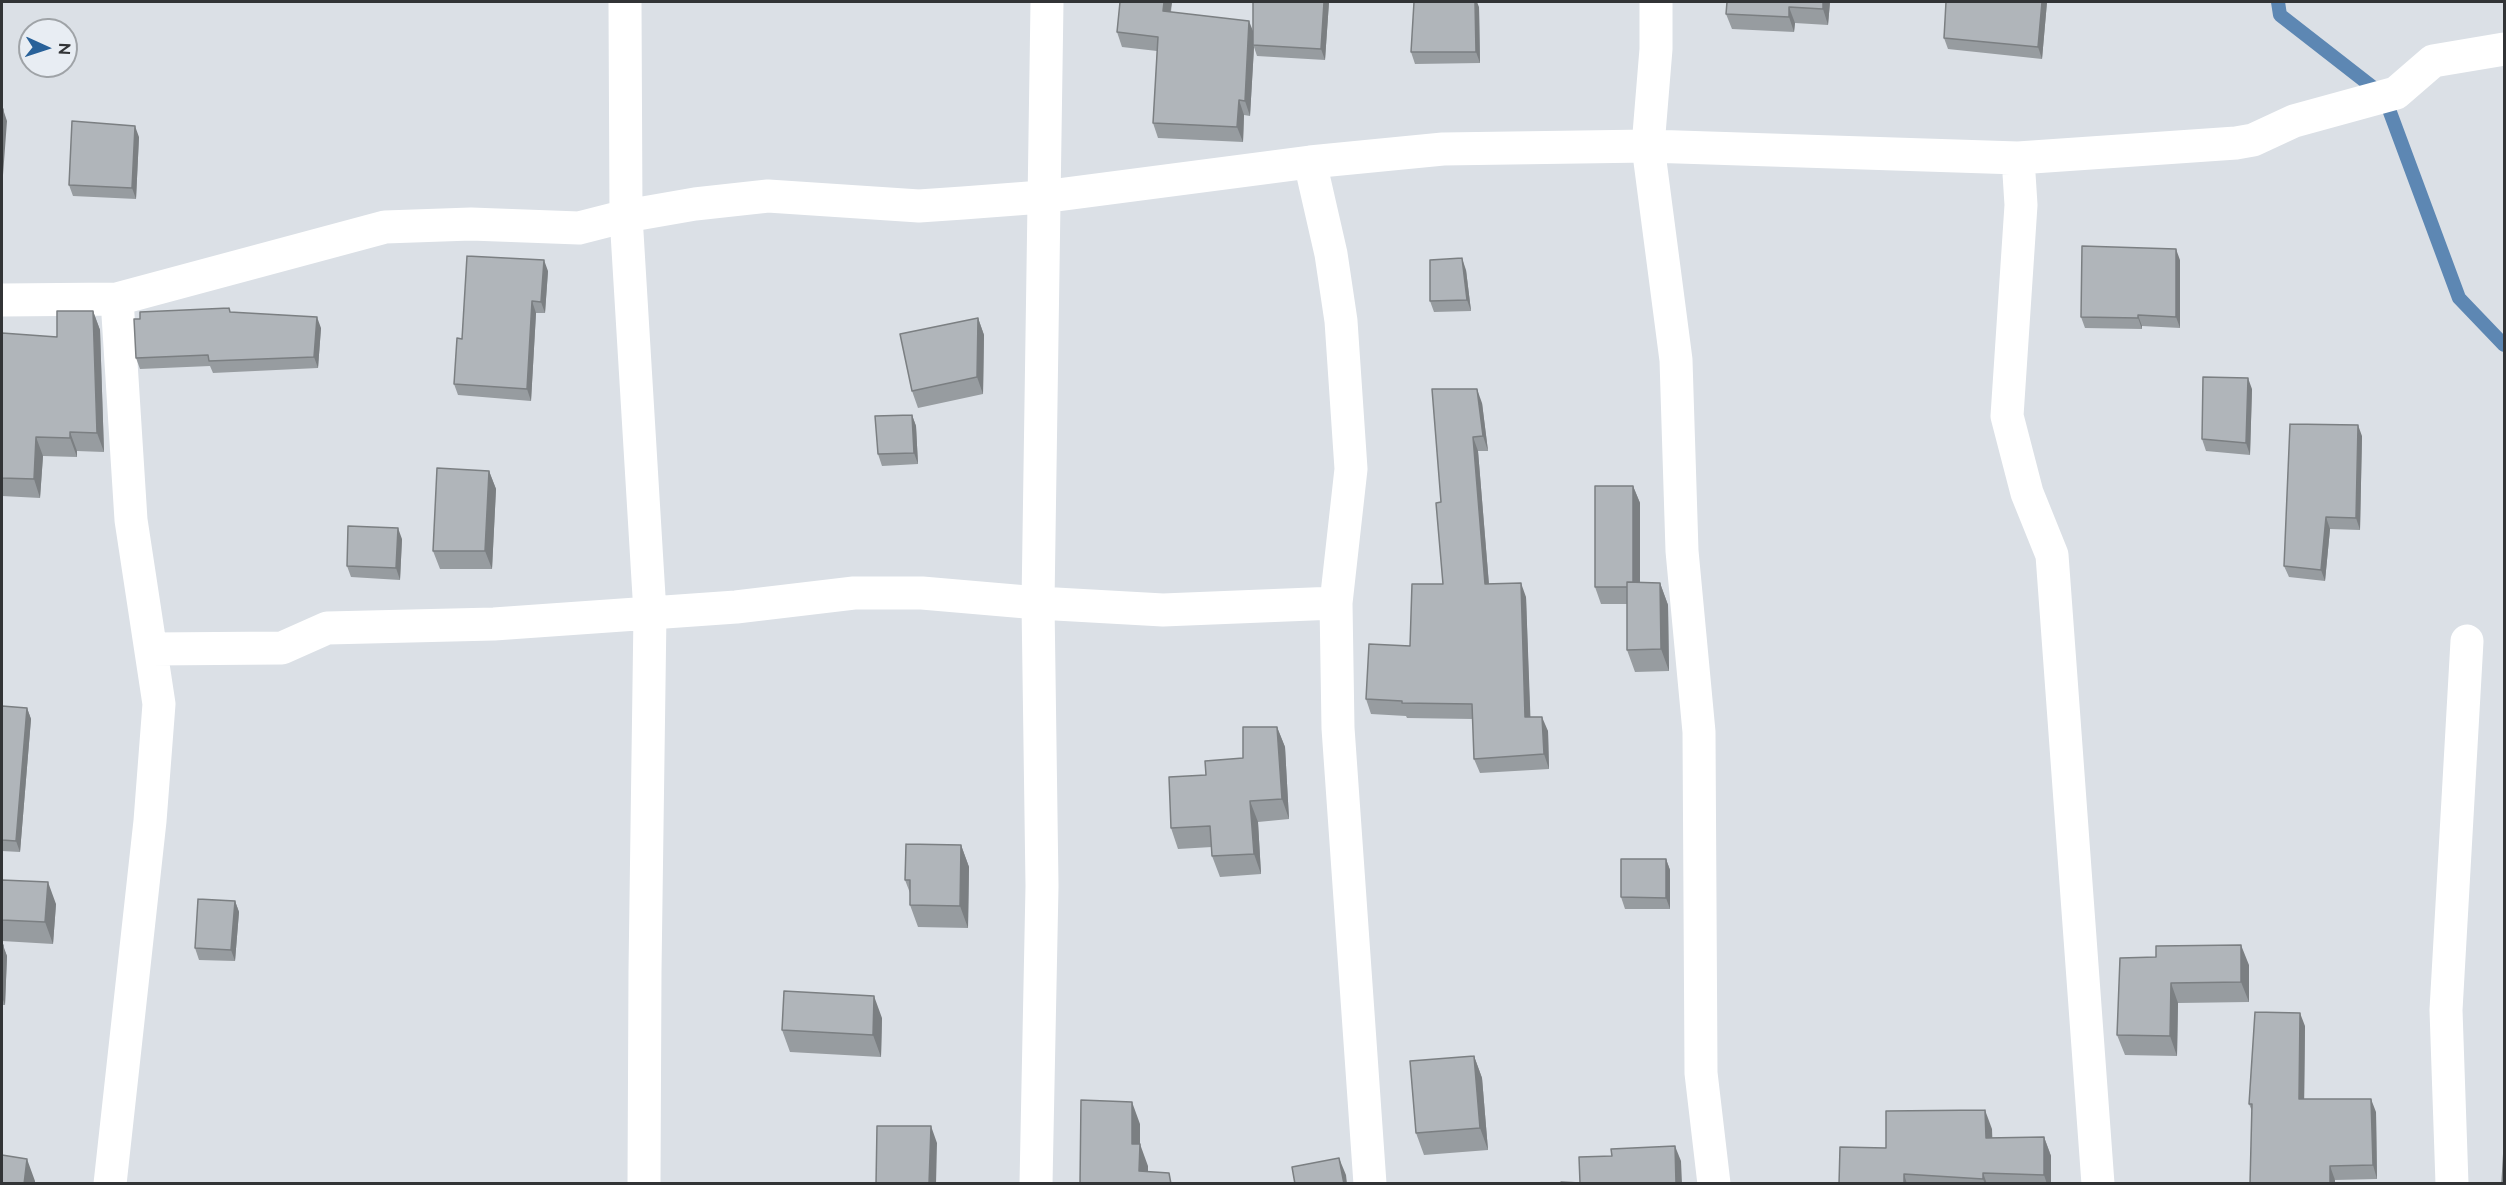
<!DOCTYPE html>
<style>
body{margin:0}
#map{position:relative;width:2506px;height:1185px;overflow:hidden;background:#dbe0e6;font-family:Raleway,sans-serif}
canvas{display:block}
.frame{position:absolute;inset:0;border:3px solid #323436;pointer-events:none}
.north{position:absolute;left:18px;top:18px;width:60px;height:60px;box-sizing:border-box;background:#e8edf3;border:2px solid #9fa3a7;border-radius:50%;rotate:93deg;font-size:16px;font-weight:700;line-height:24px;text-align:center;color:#323436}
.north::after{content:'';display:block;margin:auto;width:21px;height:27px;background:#286199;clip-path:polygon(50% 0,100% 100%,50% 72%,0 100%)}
</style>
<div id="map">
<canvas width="2506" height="1185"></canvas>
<div class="frame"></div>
<div class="north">N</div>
</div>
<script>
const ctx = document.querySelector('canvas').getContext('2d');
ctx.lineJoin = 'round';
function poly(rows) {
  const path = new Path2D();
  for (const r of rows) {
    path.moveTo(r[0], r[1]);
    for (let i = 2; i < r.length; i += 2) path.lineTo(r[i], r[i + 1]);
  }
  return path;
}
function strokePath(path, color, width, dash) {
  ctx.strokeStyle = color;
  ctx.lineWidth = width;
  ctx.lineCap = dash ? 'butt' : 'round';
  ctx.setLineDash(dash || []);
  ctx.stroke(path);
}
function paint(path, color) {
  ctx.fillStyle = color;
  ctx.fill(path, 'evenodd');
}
const stream = poly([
 [2278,2,2280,15,2384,96,2459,298,2504,345]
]);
const minor = poly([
 [625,2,626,216,650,613,645,971,644,1184],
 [1656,2,1656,49,1648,146,1676,360,1682,551,1699,732,1701,1073,1714,1184],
 [2018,158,2021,205,2007,416,2027,493,2052,555,2098,1184],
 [1310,162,1331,254,1341,321,1351,469,1336,603,1338,728,1370,1184],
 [2,300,117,299,385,227,471,224,579,228,626,216,695,204,768,196,919,206,963,203,1042,197,1310,162,1443,149,1648,146,2018,158,2236,143,2253,140,2294,121,2396,93,2433,61,2504,49],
 [151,649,282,648,327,628,494,624,736,607,854,593,922,593,1038,603,1163,610,1336,603],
 [110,1184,150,821,159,704,131,520,117,299],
 [1036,1184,1042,886,1038,603,1047,2],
 [2452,1184,2446,1010,2467,641]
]);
const wall = poly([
 [1172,2,1171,12,1253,32,1253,2,1329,2,1325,60,1257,56,1254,47,1250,116,1244,115,1243,142,1158,138,1153,123,1157,51,1122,47,1117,32],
 [1830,2,1828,25,1795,23,1794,32,1732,29,1726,14],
 [1946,2,2047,2,2042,59,1948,49,1944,38],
 [1479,7,1480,63,1415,64,1411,52],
 [139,137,136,199,73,196,69,185],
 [2180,260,2180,328,2142,326,2142,329,2085,328,2081,317],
 [1466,270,1471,311,1434,312,1430,301],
 [548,271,545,313,536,313,531,401,458,395,454,384,462,339],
 [93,311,100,330,104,452,77,451,77,457,43,456,40,498,2,496,2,333,57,337],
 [231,312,321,328,318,368,213,373,210,366,140,369,136,358],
 [978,318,984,335,983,394,918,408,912,391],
 [2252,389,2250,455,2206,451,2202,439],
 [1482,403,1488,451,1478,451,1489,584,1526,597,1530,717,1548,731,1549,769,1480,773,1474,759,1473,719,1407,718,1406,716,1371,714,1366,699,1410,646,1443,584,1441,502],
 [912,415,916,426,918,464,882,466,878,454],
 [2362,436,2360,530,2330,529,2325,581,2289,577,2284,566],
 [489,471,496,489,492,569,440,569,433,551],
 [1633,486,1640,503,1640,583,1660,583,1668,605,1669,671,1635,672,1627,650,1627,604,1601,604,1595,587],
 [402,539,400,580,351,577,347,566],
 [2,706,27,708,31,719,20,852,2,851],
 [1277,727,1285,747,1289,819,1258,822,1261,874,1220,877,1212,856,1212,847,1178,849,1171,828,1206,775,1243,758],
 [961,845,969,867,968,928,918,927,910,905,910,893,905,880],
 [1666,859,1670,870,1670,909,1625,909,1621,897],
 [2,880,56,904,53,944,2,941],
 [235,901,239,912,235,961,199,960,195,948],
 [2,945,7,956,5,1005,2,1005],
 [2120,958,2249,965,2249,1002,2178,1003,2177,1056,2125,1055,2117,1035],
 [882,1018,881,1057,790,1052,782,1030],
 [2305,1026,2304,1099,2376,1112,2377,1179,2335,1180,2252,1111,2249,1104],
 [1474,1056,1482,1078,1488,1150,1424,1155,1416,1133],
 [1992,1129,1992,1138,2044,1137,2051,1156,2051,1184,1839,1184,1886,1148]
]);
const shadedWall = poly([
 [1164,2,1172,2,1168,25,1163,11],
 [1324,2,1329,2,1325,60,1321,49],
 [1475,2,1477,2,1479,7,1480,63,1476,52],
 [1823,2,1830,2,1828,25,1823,9],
 [2042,2,2047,2,2042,59,2038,47],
 [1789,7,1795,23,1794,32,1789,17],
 [1249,21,1255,36,1253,45,1254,47,1250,116,1245,101],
 [1239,100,1244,115,1243,142,1237,127],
 [3,109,7,121,3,175,2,171,2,131],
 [135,126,139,137,136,199,132,188],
 [2176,249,2180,260,2180,328,2176,317],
 [1462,258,1466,270,1471,311,1467,300],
 [544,260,548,271,545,313,541,302],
 [532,301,536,313,531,401,527,389],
 [93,311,100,330,104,452,97,433],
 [2138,315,2142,326,2142,329,2138,318],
 [317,317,321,328,318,368,314,357],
 [978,318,984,335,983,394,977,377],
 [2248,378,2252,389,2250,455,2246,443],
 [1477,389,1482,403,1488,451,1483,436],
 [912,415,916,426,918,464,914,453],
 [2358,425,2362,436,2360,530,2356,518],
 [70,432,77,451,77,457,70,438],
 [36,437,43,456,40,498,34,479],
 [1473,437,1478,451,1490,598,1485,584],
 [489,471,496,489,492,569,485,551],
 [1633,486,1640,503,1640,604,1633,587],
 [2326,517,2330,529,2325,581,2321,570],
 [398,528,402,539,400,580,396,568],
 [1521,583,1526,597,1531,732,1525,717],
 [1660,583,1668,605,1669,671,1661,649],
 [27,708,31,719,20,852,16,841],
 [1542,717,1548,731,1549,769,1544,754],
 [1277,727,1285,747,1289,819,1282,799],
 [1250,801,1258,822,1261,874,1254,854],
 [961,845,969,867,968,928,960,906],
 [1666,859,1670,870,1670,909,1666,898],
 [48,882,56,904,53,944,45,922],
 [235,901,239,912,235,961,231,950],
 [3,945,7,956,5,1005,2,997],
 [2241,945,2249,965,2249,1002,2241,982],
 [2171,983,2178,1003,2177,1056,2170,1036],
 [874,996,882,1018,881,1057,873,1035],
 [2300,1013,2305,1026,2304,1113,2299,1099],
 [1474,1056,1482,1078,1488,1150,1480,1128],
 [2371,1099,2376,1112,2377,1179,2373,1165],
 [1132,1102,1140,1124,1140,1166,1132,1144],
 [1985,1110,1992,1129,1993,1157,1986,1138],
 [931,1126,937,1143,936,1184,929,1184],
 [2044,1137,2051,1156,2051,1184,2047,1184,2044,1175],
 [1140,1144,1148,1166,1148,1184,1139,1171],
 [1675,1146,1681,1161,1682,1184,1676,1184],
 [1339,1158,1346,1175,1347,1184,1344,1184],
 [27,1159,35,1181,35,1184,24,1184],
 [2330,1166,2335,1180,2335,1184,2330,1184],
 [1983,1173,1987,1184,1985,1184,1983,1179],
 [1904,1174,1907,1184,1904,1184]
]);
const building = poly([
 [1120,2,1164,2,1163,11,1249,21,1245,101,1239,100,1237,127,1153,123,1158,37,1117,32,1120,2],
 [1253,2,1324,2,1321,49,1253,45,1253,2],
 [1414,2,1475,2,1476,52,1411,52,1414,2],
 [1727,2,1823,2,1823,9,1789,7,1789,17,1726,14,1727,2],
 [1946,2,2042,2,2038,47,1944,38,1946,2],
 [2,109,3,109,2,131,2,109],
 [72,121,135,126,132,188,69,185,72,121],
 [2082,246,2176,249,2176,317,2138,315,2138,318,2081,317,2082,246],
 [467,256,544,260,541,302,532,301,527,389,454,384,457,338,462,339,467,256],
 [1462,258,1467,300,1430,301,1430,260,1462,258],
 [229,308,230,312,317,317,314,357,209,361,208,355,136,358,134,319,140,319,140,312,229,308],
 [57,311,93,311,97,433,70,432,70,438,36,437,34,479,2,478,2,333,57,337,57,311],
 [978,318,977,377,912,391,900,334,978,318],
 [2203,377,2248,378,2246,443,2202,439,2203,377],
 [1432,389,1477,389,1483,436,1473,437,1485,584,1521,583,1525,717,1542,717,1544,754,1474,759,1472,704,1402,703,1402,701,1366,699,1369,644,1410,646,1412,584,1443,584,1436,503,1441,502,1432,389],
 [912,415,914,453,878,454,875,416,912,415],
 [2290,424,2358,425,2356,518,2326,517,2321,570,2284,566,2290,424],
 [437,468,489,471,485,551,433,551,437,468],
 [1595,486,1633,486,1633,582,1627,582,1627,587,1595,587,1595,486],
 [348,526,398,528,396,568,347,566,348,526],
 [1627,582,1660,583,1661,649,1627,650,1627,582],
 [2,706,27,708,16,841,2,840,2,706],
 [1243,727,1277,727,1282,799,1250,801,1254,854,1212,856,1210,826,1171,828,1169,777,1206,775,1205,761,1243,758,1243,727],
 [906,844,961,845,960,906,910,905,910,880,905,880,906,844],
 [1621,859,1666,859,1666,898,1621,897,1621,859],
 [2,880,48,882,45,922,2,920,2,880],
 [198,899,235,901,231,950,195,948,198,899],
 [2,945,3,945,2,973,2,945],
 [2241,945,2241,982,2171,983,2170,1036,2117,1035,2120,958,2156,957,2156,946,2241,945],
 [784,991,874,996,873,1035,782,1030,784,991],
 [2255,1012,2300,1013,2299,1099,2371,1099,2373,1165,2330,1166,2330,1184,2250,1184,2252,1104,2249,1104,2255,1012],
 [1474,1056,1480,1128,1416,1133,1410,1061,1474,1056],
 [1081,1100,1132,1102,1132,1144,1140,1144,1139,1171,1169,1173,1171,1184,1080,1184,1081,1100],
 [1985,1110,1986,1138,2044,1137,2044,1175,1983,1173,1983,1179,1904,1174,1904,1184,1839,1184,1840,1147,1886,1148,1886,1111,1985,1110],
 [877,1126,931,1126,929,1184,876,1184,877,1126],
 [2505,1132,2505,1184,2502,1184,2505,1132],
 [1675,1146,1676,1184,1561,1184,1561,1182,1580,1183,1579,1157,1612,1156,1611,1149,1675,1146],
 [2,1155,27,1159,24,1184,2,1184,2,1155],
 [1339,1158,1344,1184,1295,1184,1292,1167,1339,1158]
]);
strokePath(stream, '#5d87b3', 14);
strokePath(minor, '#fff', 33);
paint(wall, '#979ca0');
paint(shadedWall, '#7b7f82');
paint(building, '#b0b5ba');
strokePath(building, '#7b7f82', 1.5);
</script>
